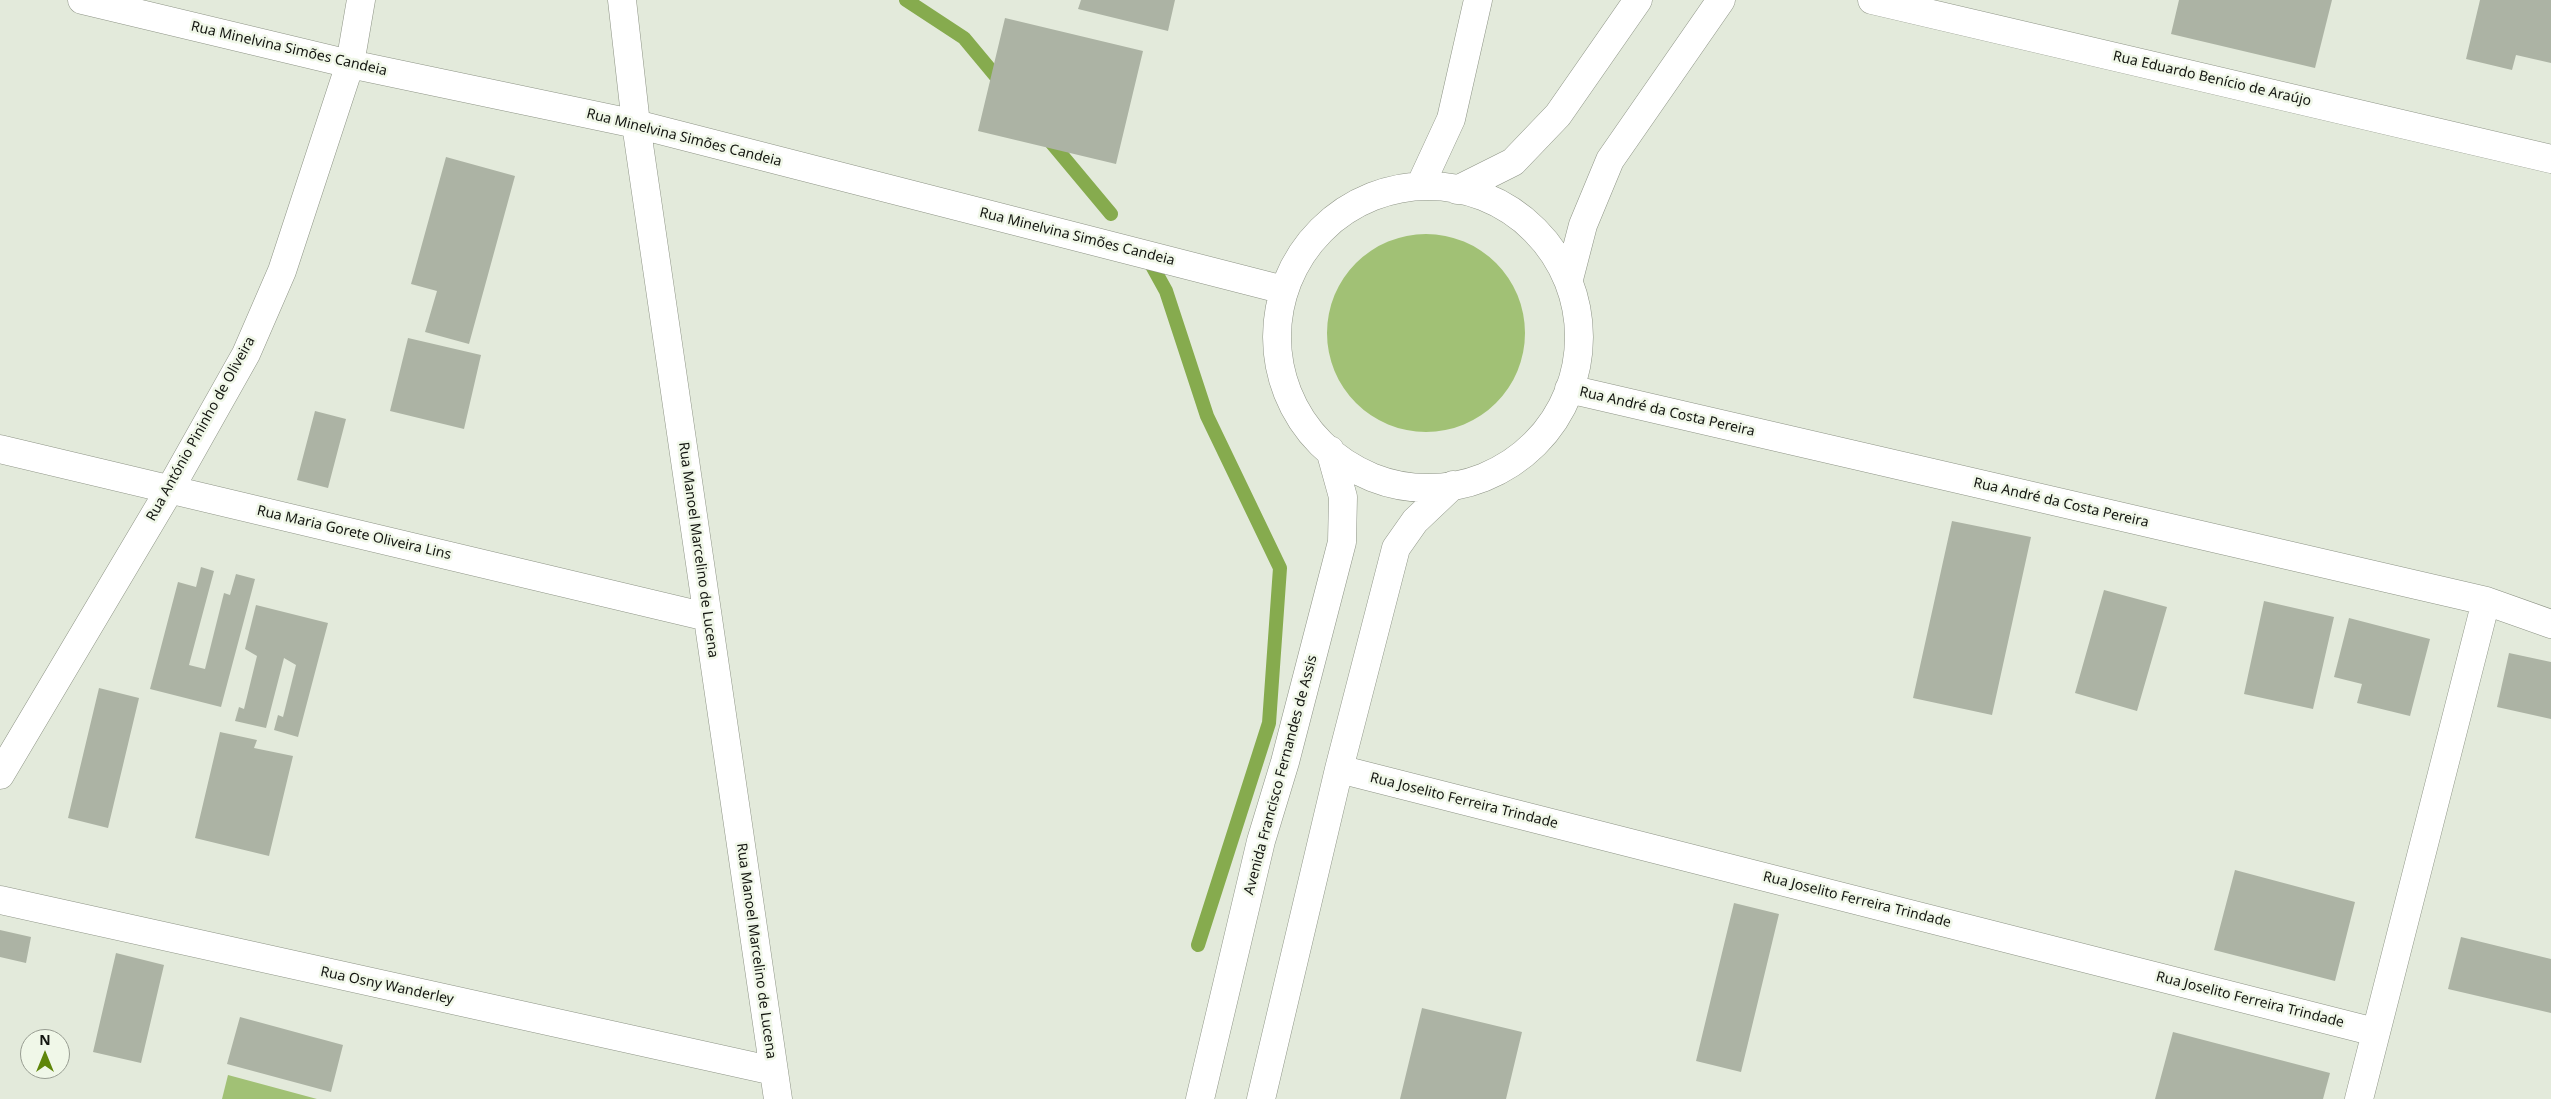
<!DOCTYPE html>
<meta charset="utf-8">
<style>
body{margin:0}
#map{position:relative;width:2551px;height:1099px;overflow:hidden;background:#e3eadb;font-family:"Noto Sans",sans-serif}
canvas{display:block}
.north{position:absolute;left:20px;top:1029px;width:50px;height:50px;box-sizing:border-box;background:#f0f7e8;border:1px solid #989d92;border-radius:50%;rotate:0deg;font-size:14px;font-weight:700;line-height:20px;text-align:center;color:#131510}
.north::after{content:'';display:block;margin:auto;width:18px;height:22px;background:#5f860a;clip-path:polygon(50% 0,100% 100%,50% 72%,0 100%)}
</style>
<div id="map">
<canvas width="2551" height="1099"></canvas>
<div class="north">N</div>
</div>
<script>
const ctx = document.querySelector('canvas').getContext('2d');
ctx.lineJoin = 'round';
function paint(path, color) {
  ctx.fillStyle = color;
  ctx.fill(path, 'evenodd');
}
function poly(rows) {
  const path = new Path2D();
  for (const r of rows) {
    if (r.length === 3) {
      path.moveTo(r[0] + r[2], r[1]);
      path.arc(r[0], r[1], r[2], 0, 2 * Math.PI);
      continue;
    }
    path.moveTo(r[0], r[1]);
    for (let i = 2; i < r.length; i += 2) path.lineTo(r[i], r[i + 1]);
  }
  return path;
}
function strokePath(path, color, width, dash) {
  ctx.strokeStyle = color;
  ctx.lineWidth = width;
  ctx.lineCap = dash ? 'butt' : 'round';
  ctx.setLineDash(dash || []);
  ctx.stroke(path);
}
function label(font, color, halo, rows, align = 'center') {
  ctx.font = font + ' "Noto Sans",sans-serif';
  ctx.lineWidth = 5;
  ctx.setLineDash([]);
  ctx.textBaseline = 'middle';
  ctx.strokeStyle = halo;
  ctx.fillStyle = color;
  for (const [text, x, y, turn = 0] of rows) {
    ctx.save();
    ctx.translate(x, y);
    ctx.rotate((+turn || 0) * Math.PI / 180);
    ctx.textAlign = isNaN(turn) ? turn : align;
    if (halo) ctx.strokeText(text, 0, 0);
    ctx.fillText(text, 0, 0);
    ctx.restore();
  }
}
const green = poly([
 [1426,333,99],
 [228,1075,317,1099,222,1099]
]);
const stream = poly([
 [906,0,964,38,1004,86],
 [1045,135,1111,214],
 [1150,262,1166,291,1207,416,1280,568,1269,723,1198,945]
]);
const building = poly([
 [1081,0,1175,0,1168,31,1078,9],
 [2179,0,2332,0,2315,68,2171,34],
 [2480,0,2551,0,2551,63,2516,55,2512,70,2466,59],
 [1005,18,1143,51,1116,164,978,131],
 [446,157,515,176,469,344,425,332,437,291,411,284],
 [408,338,481,355,464,429,390,411],
 [315,411,346,419,328,488,297,480],
 [1952,521,2031,537,1992,715,1913,698],
 [201,567,214,571,189,665,205,669,224,593,230,595,236,574,255,579,221,707,150,689,178,582,196,587],
 [2104,590,2167,607,2137,711,2075,693],
 [2264,601,2334,617,2313,709,2244,694],
 [256,605,328,623,298,737,274,730,278,715,283,717,296,665,284,658,266,728,235,721,239,707,244,709,257,656,245,649],
 [2349,618,2430,639,2410,716,2357,703,2362,684,2334,677],
 [2509,653,2551,662,2551,719,2497,707],
 [99,688,139,698,108,828,68,818],
 [220,732,257,740,254,748,293,756,269,856,195,838],
 [2235,870,2355,902,2335,981,2214,950],
 [1734,903,1779,914,1741,1072,1696,1061],
 [0,930,31,937,26,963,0,957],
 [2461,937,2551,959,2551,1013,2448,989],
 [116,953,164,965,141,1063,93,1052],
 [1422,1008,1522,1032,1506,1099,1400,1099],
 [240,1017,343,1045,331,1092,227,1064],
 [2173,1032,2330,1073,2323,1099,2155,1099]
]);
const minor = poly([
 [82,0,350,64,636,124,1284,290],
 [622,0,636,124,778,1099],
 [1872,0,2551,159],
 [1420,186,1451,119,1478,0],
 [1428,337,151],
 [1457,190,1513,162,1558,115,1638,0],
 [1569,279,1583,225,1610,160,1721,0],
 [1569,389,2486,601,2551,624],
 [0,449,707,617],
 [1339,769,2375,1032],
 [0,775,170,489,246,354,282,271,350,64,361,0],
 [0,900,774,1071],
 [1200,1099,1261,841,1285,762,1342,542,1343,497,1330,450],
 [1261,1099,1339,769,1396,548,1415,521,1453,485],
 [2359,1099,2486,601]
]);
const streetNames = [
 ["Rua Minelvina Simões Candeia",289,49,13],
 ["Rua Eduardo Benício de Araújo",2212,79,13],
 ["Rua Minelvina Simões Candeia",684,138,14],
 ["Rua Minelvina Simões Candeia",1077,237,14],
 ["Rua André da Costa Pereira",1667,412,13],
 ["Rua António Pininho de Oliveira",201,429,-61],
 ["Rua André da Costa Pereira",2061,503,13],
 ["Rua Maria Gorete Oliveira Lins",354,533,13],
 ["Rua Manoel Marcelino de Lucena",698,550,82],
 ["Avenida Francisco Fernandes de Assis",1281,775,-75],
 ["Rua Joselito Ferreira Trindade",1464,801,14],
 ["Rua Joselito Ferreira Trindade",1857,900,14],
 ["Rua Manoel Marcelino de Lucena",756,951,82],
 ["Rua Osny Wanderley",387,986,12],
 ["Rua Joselito Ferreira Trindade",2250,1000,14]
];
paint(green, '#a1c175');
strokePath(stream, '#86ab4e', 14);
paint(building, '#acb3a4');
strokePath(minor, '#8e9486', 29);
strokePath(minor, '#fff', 28);
label('14px', '#131510', '#f0f7e8', streetNames);
</script>
